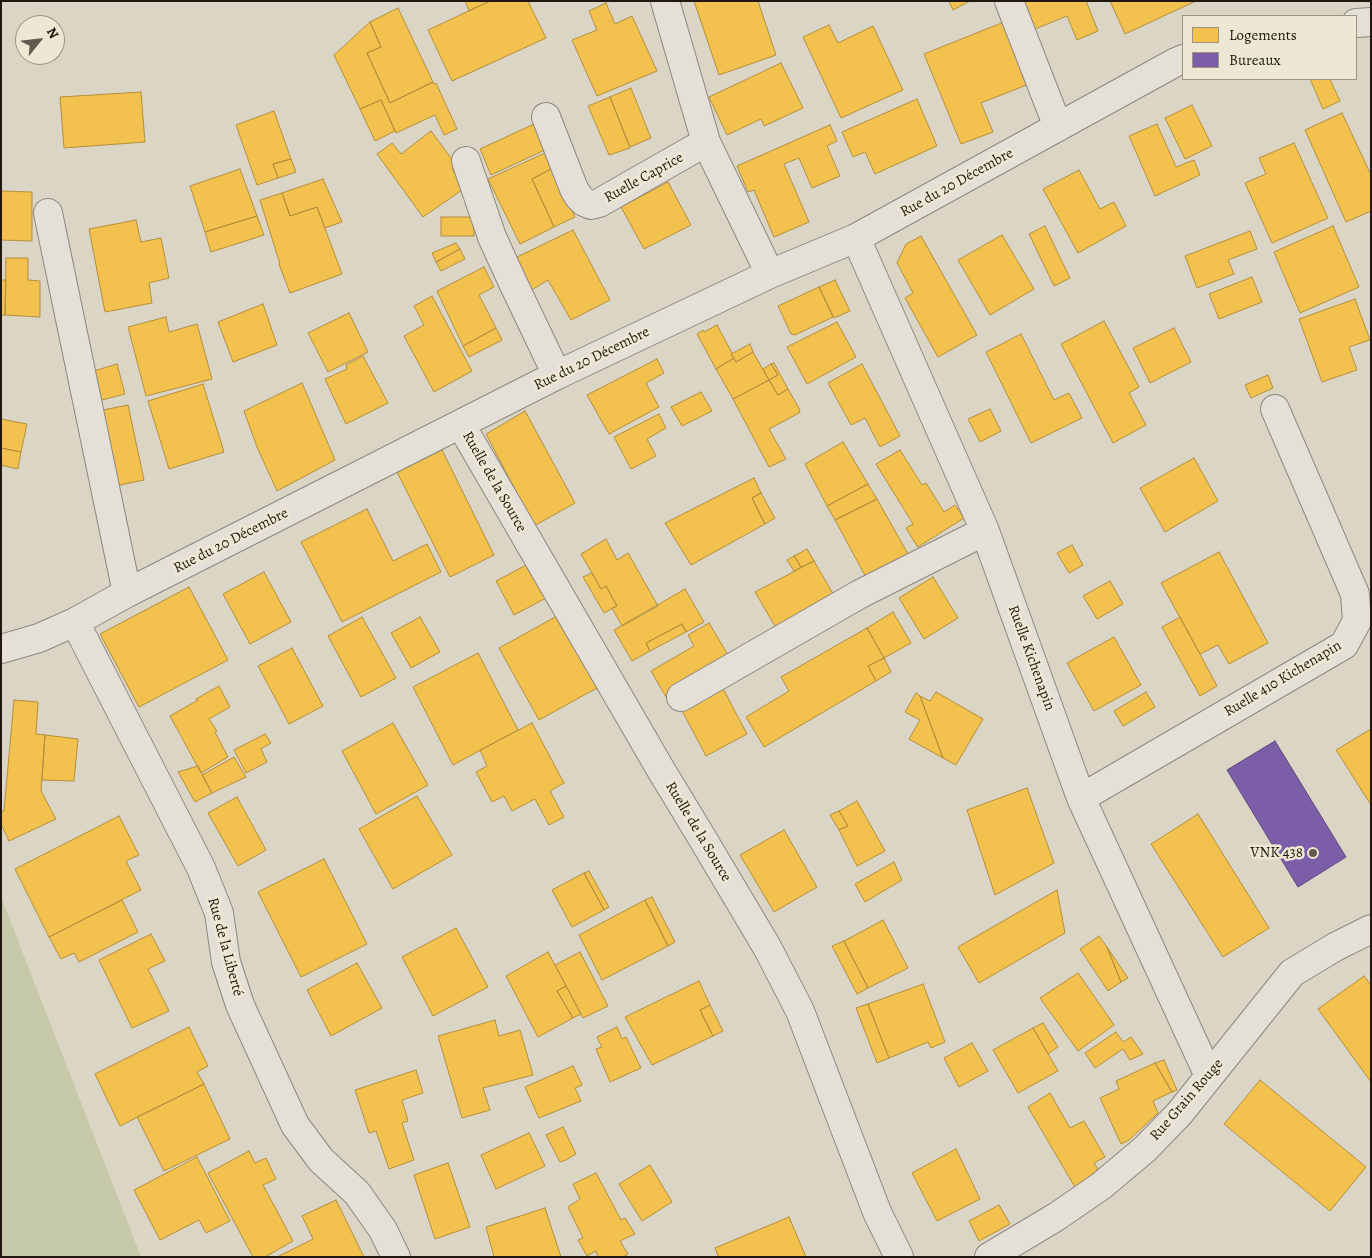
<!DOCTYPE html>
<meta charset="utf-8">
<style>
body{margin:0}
#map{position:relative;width:1372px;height:1258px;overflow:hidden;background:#dbd5c5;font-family:Alegreya,serif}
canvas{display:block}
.frame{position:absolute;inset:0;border:2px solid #221611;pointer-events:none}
.legend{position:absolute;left:1182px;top:15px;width:175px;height:65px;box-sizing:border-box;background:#ede7d3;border:1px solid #9c9385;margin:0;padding:6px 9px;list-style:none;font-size:15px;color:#221611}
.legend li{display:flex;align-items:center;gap:10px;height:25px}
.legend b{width:25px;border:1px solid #9c9385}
.north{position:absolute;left:15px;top:15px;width:50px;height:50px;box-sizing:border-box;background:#ede7d3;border:1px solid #9c9385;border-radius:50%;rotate:61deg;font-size:14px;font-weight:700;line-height:20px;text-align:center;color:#221611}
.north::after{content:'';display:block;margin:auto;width:18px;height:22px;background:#635950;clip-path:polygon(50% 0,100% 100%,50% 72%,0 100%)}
</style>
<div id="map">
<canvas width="1372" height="1258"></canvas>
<div class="frame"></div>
<ul class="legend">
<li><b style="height:14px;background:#f2c14e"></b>Logements</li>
<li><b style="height:14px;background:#7b5ea7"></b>Bureaux</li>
</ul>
<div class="north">N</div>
</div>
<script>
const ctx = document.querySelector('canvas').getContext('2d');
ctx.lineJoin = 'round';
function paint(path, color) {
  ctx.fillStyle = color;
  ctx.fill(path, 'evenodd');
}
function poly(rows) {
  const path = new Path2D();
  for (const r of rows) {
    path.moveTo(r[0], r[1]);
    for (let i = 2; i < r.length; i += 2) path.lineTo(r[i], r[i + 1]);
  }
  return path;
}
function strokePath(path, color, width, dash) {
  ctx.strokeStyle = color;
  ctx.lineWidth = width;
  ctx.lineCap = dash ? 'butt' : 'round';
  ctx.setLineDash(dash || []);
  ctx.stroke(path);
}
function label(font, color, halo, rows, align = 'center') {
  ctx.font = font + ' Alegreya,serif';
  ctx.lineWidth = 5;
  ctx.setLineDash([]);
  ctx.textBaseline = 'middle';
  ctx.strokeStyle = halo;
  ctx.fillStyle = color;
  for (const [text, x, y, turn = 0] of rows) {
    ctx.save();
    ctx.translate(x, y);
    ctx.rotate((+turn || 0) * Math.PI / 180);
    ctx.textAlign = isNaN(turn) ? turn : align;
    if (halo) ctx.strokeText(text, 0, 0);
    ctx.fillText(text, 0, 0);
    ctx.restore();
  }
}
const green = poly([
 [1,897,141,1257,1,1257]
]);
const homes = poly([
 [465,1,490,1,469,11,465,1],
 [490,1,528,1,546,38,452,81,428,30,490,1],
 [694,1,758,1,776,55,719,75,694,1],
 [949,1,970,1,953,10,949,1],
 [1024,1,1086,1,1098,31,1077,40,1067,16,1035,29,1024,1],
 [1110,1,1196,1,1125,34,1110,1],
 [606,3,615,24,632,16,657,71,597,96,572,40,597,30,589,11,606,3],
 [398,8,433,82,390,103,367,53,381,47,370,22,398,8],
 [370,22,381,47,367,53,390,103,433,82,434,84,436,83,457,129,444,135,435,115,396,133,381,100,360,109,334,55,370,22],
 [1004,22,1029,84,981,103,993,132,961,144,924,54,1004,22],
 [829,25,838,43,873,26,903,90,841,118,803,37,829,25],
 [781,63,803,108,764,126,761,119,727,135,709,97,781,63],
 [1310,79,1330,79,1340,101,1323,109,1310,79],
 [631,88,651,138,630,147,610,97,631,88],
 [141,92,145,142,64,148,60,97,141,92],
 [610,97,630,148,609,155,588,106,610,97],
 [917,99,937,146,875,174,865,152,853,157,842,132,917,99],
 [381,100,395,131,375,141,360,109,381,100],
 [1192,105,1212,146,1185,159,1165,118,1192,105],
 [274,111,291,159,273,164,278,178,257,185,236,125,274,111],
 [1342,113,1371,175,1371,211,1346,222,1305,130,1342,113],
 [534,124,545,150,491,175,480,149,534,124],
 [1157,124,1176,167,1194,160,1200,175,1155,196,1129,136,1157,124],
 [830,125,837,141,827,146,840,176,812,188,799,158,784,164,809,222,774,237,754,190,748,192,737,166,830,125],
 [431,131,457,166,452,169,465,188,423,217,377,154,392,143,401,154,431,131],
 [1294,143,1328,218,1272,243,1245,183,1266,174,1259,158,1294,143],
 [545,153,553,168,532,179,554,227,520,244,488,179,545,153],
 [291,159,296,172,278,178,273,164,291,159],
 [553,168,575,217,554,227,532,179,553,168],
 [240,169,257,216,205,232,190,186,240,169],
 [1079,170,1100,209,1114,202,1126,226,1078,253,1043,189,1079,170],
 [323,179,342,222,325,228,317,207,290,216,282,193,323,179],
 [668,182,691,225,644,249,621,207,668,182],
 [1,191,32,192,32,241,1,240,1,191],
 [282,193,290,216,317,207,342,274,290,293,279,264,280,264,260,200,282,193],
 [257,216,264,235,211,252,205,232,257,216],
 [441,217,474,217,474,236,441,236,441,217],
 [136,220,141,242,161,238,169,278,149,283,152,303,105,312,89,229,136,220],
 [1045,226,1070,278,1054,286,1029,234,1045,226],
 [1333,226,1359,287,1300,313,1274,252,1333,226],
 [573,230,610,300,571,320,548,280,530,291,515,258,573,230],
 [1250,231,1257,249,1228,260,1234,274,1197,288,1185,256,1250,231],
 [1002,235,1034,289,990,315,958,260,1002,235],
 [921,236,977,335,938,357,905,298,913,293,897,263,906,244,921,236],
 [456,243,460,249,436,262,432,253,456,243],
 [460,249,465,259,441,271,436,262,460,249],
 [6,258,28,258,28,280,40,281,40,317,5,315,6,258],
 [484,267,494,287,479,295,496,328,463,346,437,291,484,267],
 [1252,277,1262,302,1219,319,1209,294,1252,277],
 [1,280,6,280,5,315,1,315,1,280],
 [835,280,850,311,834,318,819,287,835,280],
 [819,287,833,317,795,335,791,334,778,306,819,287],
 [432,296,472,371,434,392,404,336,424,325,414,306,432,296],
 [1355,299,1370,340,1349,347,1357,370,1322,382,1299,319,1355,299],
 [263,304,277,345,233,362,218,322,263,304],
 [349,313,368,352,328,372,308,333,349,313],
 [166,317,169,332,197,324,212,379,146,396,128,327,166,317],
 [1104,321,1139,387,1129,393,1146,425,1113,443,1061,344,1104,321],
 [837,322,856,357,807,384,787,347,837,322],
 [717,325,732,353,731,354,734,358,716,369,697,334,703,330,704,332,717,325],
 [496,328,502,340,469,357,463,346,496,328],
 [1174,328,1191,362,1150,383,1133,348,1174,328],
 [1021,334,1054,400,1069,393,1082,418,1031,443,986,352,1021,334],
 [750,344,753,352,736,362,731,354,750,344],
 [753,352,769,380,733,399,716,369,734,358,736,362,753,352],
 [363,356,388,403,346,424,325,379,347,369,346,365,363,356],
 [657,359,664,373,646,383,659,407,609,434,587,395,657,359],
 [774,363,788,389,778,395,769,380,778,375,771,364,774,363],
 [117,364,125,394,94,402,87,373,117,364],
 [771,364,778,375,769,380,763,369,771,364],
 [862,364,900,436,880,447,865,418,851,425,828,383,862,364],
 [1268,375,1273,388,1251,398,1245,385,1268,375],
 [769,380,778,395,788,389,800,410,799,413,769,429,786,459,769,467,733,399,769,380],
 [302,383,335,460,277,491,257,447,244,411,302,383],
 [203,384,224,452,169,469,148,401,203,384],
 [701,392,712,411,682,426,671,407,701,392],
 [128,405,144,480,111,487,93,412,128,405],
 [990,409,1001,431,980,442,968,419,990,409],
 [525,411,575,503,534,526,486,434,525,411],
 [659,414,666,428,647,439,656,456,631,469,614,437,659,414],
 [1,419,27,424,21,452,1,448,1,419],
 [843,442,868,484,827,506,805,464,843,442],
 [1,448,21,452,18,469,1,465,1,448],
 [442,450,494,555,450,577,397,472,442,450],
 [900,450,922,485,926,483,944,512,955,505,964,518,918,547,917,546,906,528,913,524,876,464,900,450],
 [1194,458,1218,501,1165,532,1140,488,1194,458],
 [754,478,761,493,752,498,765,524,691,565,665,523,754,478],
 [868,484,877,499,835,520,827,506,868,484],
 [761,493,775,518,765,524,752,498,761,493],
 [877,499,912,561,868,581,835,520,877,499],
 [367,509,393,561,427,544,441,572,342,622,301,542,367,509],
 [606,539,617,560,628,553,658,606,622,626,612,608,617,606,606,586,601,589,581,554,606,539],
 [1072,545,1083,565,1069,573,1057,553,1072,545],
 [807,549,814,561,801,567,794,556,807,549],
 [1219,552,1268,643,1229,664,1218,645,1200,654,1161,583,1219,552],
 [794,556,801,567,794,571,787,560,794,556],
 [814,561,836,599,779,633,755,592,814,561],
 [532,562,550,596,514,615,496,581,532,562],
 [264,572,291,622,250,644,223,594,264,572],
 [592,573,601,589,606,586,617,606,604,613,583,577,592,573],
 [933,577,958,618,924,639,899,598,933,577],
 [1110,581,1123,604,1097,619,1083,596,1110,581],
 [189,587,228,660,139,707,100,634,189,587],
 [685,589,704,622,686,632,682,624,646,643,650,651,632,661,614,630,685,589],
 [893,612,911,643,884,658,867,628,893,612],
 [557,616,597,688,539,720,499,648,557,616],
 [362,617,396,678,361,697,328,636,362,617],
 [420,617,440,652,411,668,391,633,420,617],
 [1180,617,1217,686,1200,696,1162,627,1180,617],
 [709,623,731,660,666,697,651,671,694,646,688,635,709,623],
 [682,624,686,632,650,651,646,643,682,624],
 [867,628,884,658,868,666,876,681,764,747,746,717,789,691,781,677,867,628],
 [1114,637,1141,685,1094,711,1067,663,1114,637],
 [292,648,323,706,289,724,258,666,292,648],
 [478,653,518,730,453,765,413,687,478,653],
 [884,658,891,672,876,681,868,666,884,658],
 [720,683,747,734,706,756,679,705,720,683],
 [219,686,230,707,209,719,217,731,215,732,228,757,201,773,170,716,198,700,196,699,219,686],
 [936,692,983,719,956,765,943,758,920,696,930,701,936,692],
 [1146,692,1155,707,1123,726,1114,711,1146,692],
 [916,693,920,696,943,758,909,739,920,720,905,712,916,693],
 [14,700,38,702,36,734,45,735,41,791,56,819,9,841,1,824,1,811,4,811,14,700],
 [393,723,428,785,376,814,342,751,393,723],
 [532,723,564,783,550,791,564,817,549,825,535,799,512,811,504,796,492,802,476,772,487,766,480,750,532,723],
 [1371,729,1371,805,1336,750,1371,729],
 [265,734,271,743,261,749,267,762,246,773,234,750,265,734],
 [45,735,78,739,74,781,42,780,45,735],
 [234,757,246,777,212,793,202,775,234,757],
 [198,766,212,793,195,802,178,772,198,766],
 [1027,788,1054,863,995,895,967,810,1027,788],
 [417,796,452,855,393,889,359,829,417,796],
 [237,797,266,850,238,866,208,813,237,797],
 [857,801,885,851,857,866,839,830,848,826,839,811,857,801],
 [839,811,848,826,839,830,830,815,839,811],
 [1198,814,1269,928,1223,957,1151,844,1198,814],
 [119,816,139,855,126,861,141,890,49,937,15,869,119,816],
 [784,830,817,887,774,912,740,855,784,830],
 [324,859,367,944,301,977,258,892,324,859],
 [894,862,902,880,865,902,855,884,894,862],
 [589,871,609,907,604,910,584,873,589,871],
 [584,873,604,910,572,927,552,890,584,873],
 [1057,890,1065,933,979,983,958,947,1057,890],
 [652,897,675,942,668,946,645,900,652,897],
 [122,900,138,932,79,962,74,953,61,959,49,937,122,900],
 [645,900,668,946,602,980,579,935,645,900],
 [883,920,908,968,868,988,844,941,883,920],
 [456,928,488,987,433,1016,402,957,456,928],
 [151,934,165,961,148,969,169,1011,132,1028,99,960,151,934],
 [1099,936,1107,947,1121,982,1108,991,1080,949,1099,936],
 [844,941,868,988,857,994,832,946,844,941],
 [1107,947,1128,978,1121,982,1107,947],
 [548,952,566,986,557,991,573,1018,538,1037,506,976,548,952],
 [580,952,608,1006,583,1018,555,965,580,952],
 [357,963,382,1008,331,1036,307,990,357,963],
 [1078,973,1114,1025,1078,1051,1040,998,1078,973],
 [1364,976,1371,985,1371,1082,1318,1009,1364,976],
 [699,981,710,1005,700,1010,713,1036,652,1065,625,1017,699,981],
 [923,984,945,1042,931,1048,928,1042,889,1058,868,1004,923,984],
 [566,986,581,1014,573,1018,557,991,566,986],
 [868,1004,889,1058,877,1063,856,1008,868,1004],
 [710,1005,723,1031,713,1036,700,1010,710,1005],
 [495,1020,499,1036,520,1030,533,1075,483,1088,490,1110,462,1118,438,1036,495,1020],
 [1043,1023,1058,1047,1048,1054,1033,1028,1043,1023],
 [189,1027,208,1066,197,1072,204,1084,120,1126,95,1074,189,1027],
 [617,1027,622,1039,626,1037,641,1068,610,1082,596,1049,602,1047,597,1037,617,1027],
 [1033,1028,1058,1071,1018,1093,993,1050,1033,1028],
 [1116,1032,1123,1042,1131,1037,1143,1054,1130,1060,1123,1049,1095,1068,1085,1053,1116,1032],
 [972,1043,988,1071,959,1087,944,1058,972,1043],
 [1164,1060,1177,1090,1172,1092,1155,1063,1164,1060],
 [1155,1063,1172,1092,1153,1101,1158,1113,1129,1140,1121,1144,1100,1098,1119,1089,1116,1081,1155,1063],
 [573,1066,582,1085,575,1088,581,1101,539,1118,525,1087,573,1066],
 [416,1070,423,1093,402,1100,408,1121,402,1123,414,1160,389,1169,376,1131,369,1133,355,1090,416,1070],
 [1260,1080,1366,1167,1330,1211,1224,1124,1260,1080],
 [204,1084,230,1139,164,1171,137,1117,204,1084],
 [1050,1093,1070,1128,1084,1121,1105,1157,1094,1163,1098,1169,1076,1189,1028,1107,1050,1093],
 [563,1127,576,1154,566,1160,560,1162,546,1135,563,1127],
 [529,1133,545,1166,496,1189,481,1155,529,1133],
 [956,1149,980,1199,937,1221,912,1173,956,1149],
 [249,1151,255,1163,266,1158,276,1179,263,1185,293,1241,265,1257,253,1257,208,1173,249,1151],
 [197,1157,230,1221,206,1233,199,1220,160,1240,134,1190,197,1157],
 [448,1163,470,1227,435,1239,414,1175,448,1163],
 [650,1165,672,1202,642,1221,619,1184,650,1165],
 [596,1173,621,1220,625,1218,635,1234,620,1241,628,1254,623,1257,598,1257,596,1251,587,1256,578,1240,583,1238,568,1207,580,1199,573,1184,596,1173],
 [336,1200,364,1257,277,1257,313,1239,302,1216,336,1200],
 [999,1205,1010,1224,979,1241,969,1221,999,1205],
 [545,1208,561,1257,494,1257,486,1227,545,1208],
 [789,1217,806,1257,717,1257,718,1256,715,1248,789,1217]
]);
const offices = poly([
 [1275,741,1346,857,1298,887,1227,770,1275,741]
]);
const minor = poly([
 [665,1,706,142,770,274],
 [1009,1,1058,127],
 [1356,23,1371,22],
 [546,117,574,189,579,197,584,202,591,205,599,203,706,142],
 [466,161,492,237,513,283,557,375],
 [48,213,127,593],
 [856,238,985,531,1081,798,1209,1076],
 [461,425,661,770,701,836,767,947,800,1011,877,1212,899,1257],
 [75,622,201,868,219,913,226,962,240,1005,295,1125,321,1160,357,1193,383,1230,396,1257],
 [1,649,39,638,75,622,127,593,557,375,770,274,856,238,1176,62,1183,59],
 [681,697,860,594,985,531],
 [1081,798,1344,645,1357,621,1355,594,1275,409],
 [989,1257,1056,1217,1101,1186,1145,1149,1179,1114,1292,973,1335,947,1371,929]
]);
const markers = [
 [1313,853,5,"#635950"]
];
const streetNames = [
 ["Ruelle Caprice",644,178,-29],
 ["Rue du 20 Décembre",957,183,-29],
 ["Rue du 20 Décembre",592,359,-26],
 ["Ruelle de la Source",494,482,60],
 ["Rue du 20 Décembre",231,541,-27],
 ["Ruelle Kichenapin",1031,658,70],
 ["Ruelle 410 Kichenapin",1283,679,-31],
 ["Ruelle de la Source",698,832,59],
 ["Rue de la Liberté",225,947,75],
 ["Rue Grain Rouge",1187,1100,-49]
];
const poiNames = [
 ["VNK 438",1303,853]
];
paint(green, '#c6c9a8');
paint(homes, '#f2c14e');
strokePath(homes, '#b48e3c', 1);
paint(offices, '#7b5ea7');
strokePath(offices, '#60487a', 1);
strokePath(minor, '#8c877e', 30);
strokePath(minor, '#e4e0d8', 28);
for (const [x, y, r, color] of markers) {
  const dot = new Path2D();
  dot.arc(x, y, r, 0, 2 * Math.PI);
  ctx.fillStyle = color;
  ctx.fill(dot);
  strokePath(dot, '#ede7d3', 2);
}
label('15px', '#221611', '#ede7d3', streetNames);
label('15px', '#221611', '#ede7d3', poiNames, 'right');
</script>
